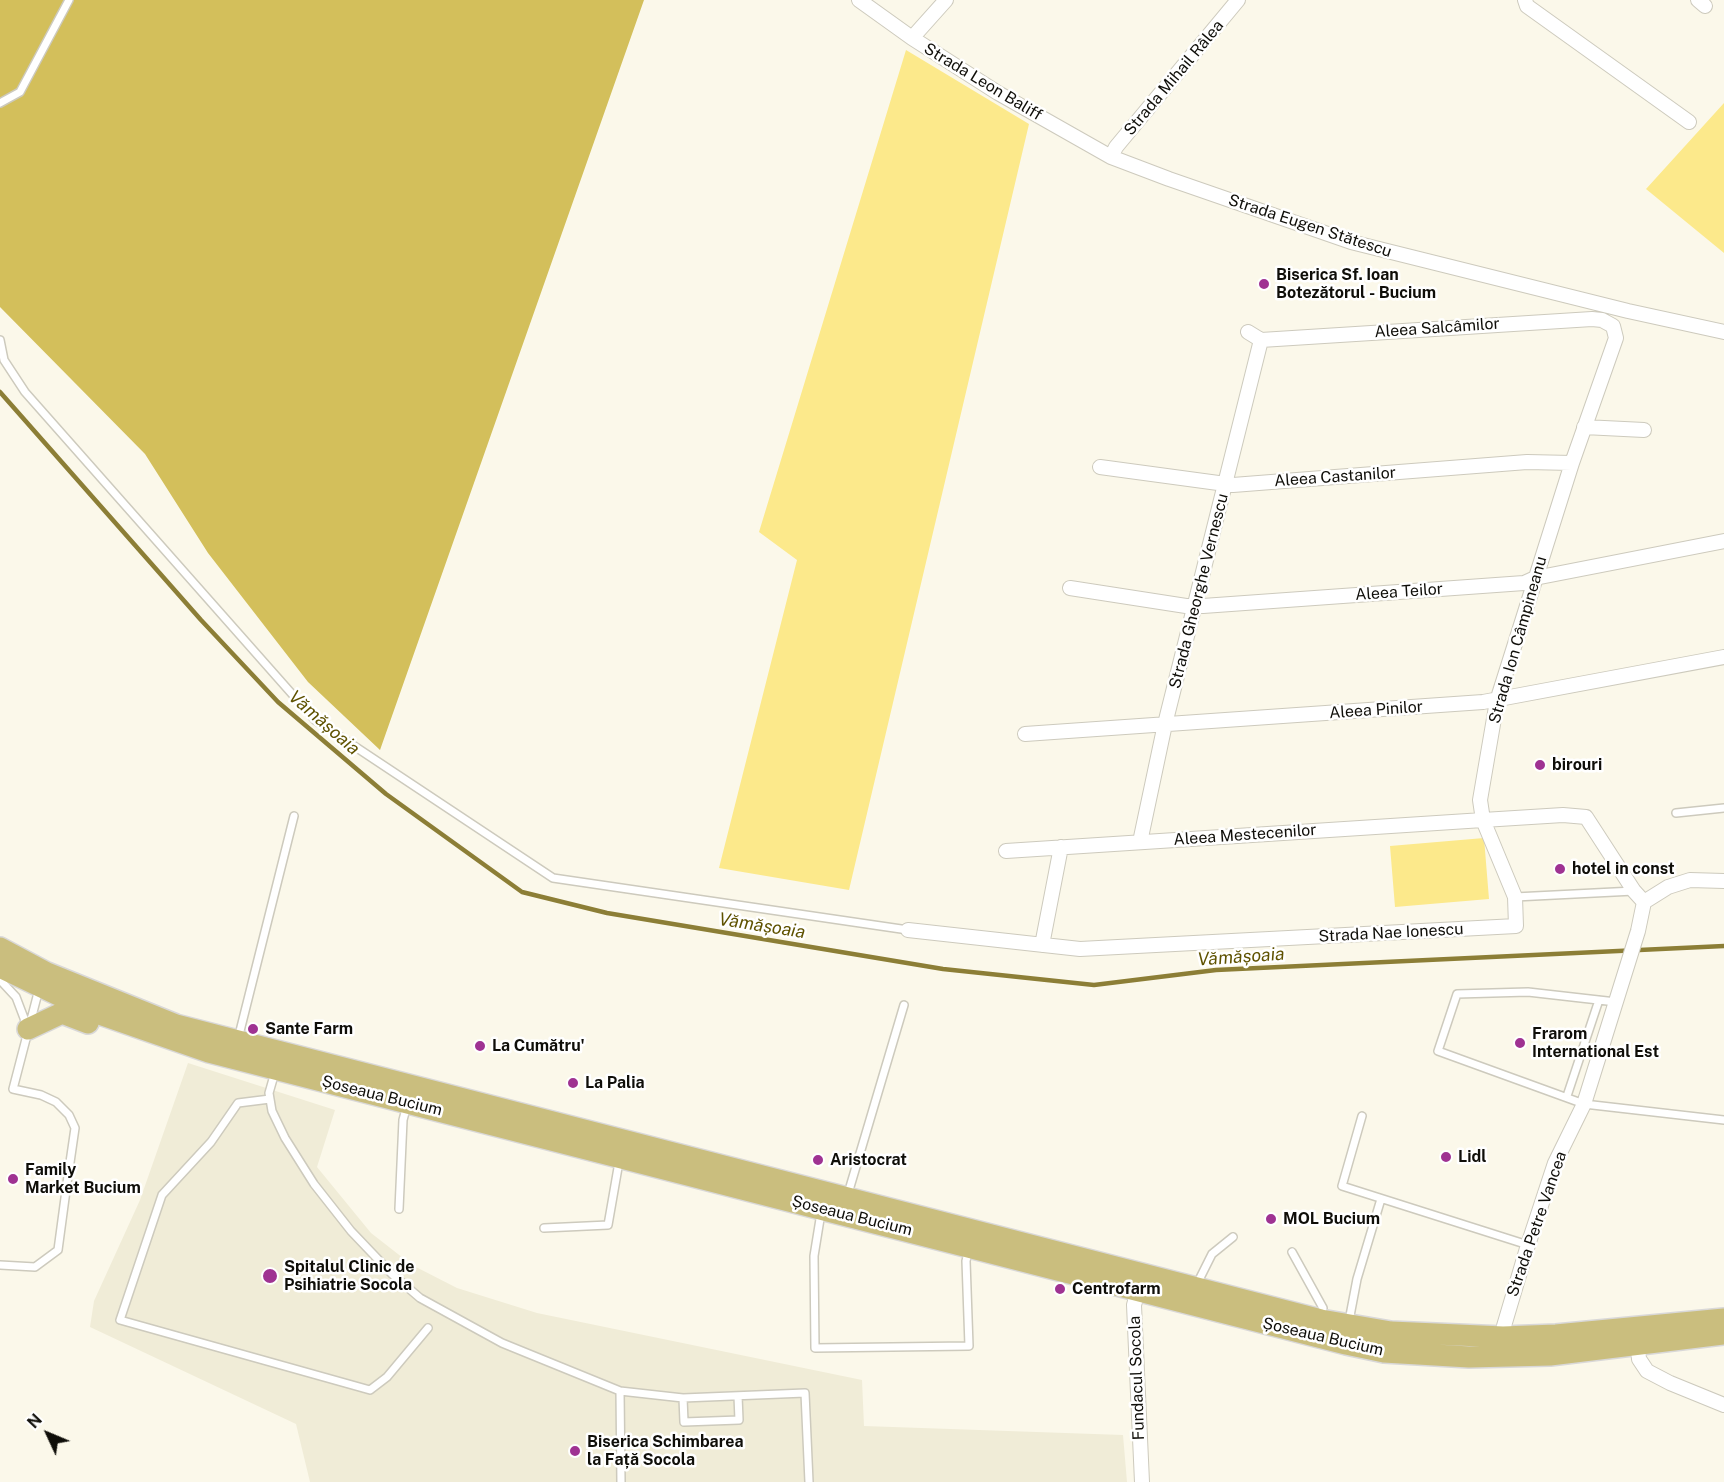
<!DOCTYPE html>
<meta charset="utf-8">
<style>
body{margin:0}
#map{position:relative;width:1724px;height:1482px;overflow:hidden;background:#fbf8ea;font-family:"Public Sans",sans-serif}
canvas{display:block}
.north{position:absolute;left:18px;top:1404px;width:60px;height:60px;-webkit-text-stroke:4px #fff;paint-order:stroke;rotate:314deg;font-size:16px;font-weight:700;line-height:24px;text-align:center;color:#0f0e09}
.north::after{content:'';display:block;margin:auto;width:21px;height:27px;background:#0f0e09;clip-path:polygon(50% 0,100% 100%,50% 72%,0 100%)}
</style>
<div id="map">
<canvas width="1724" height="1482"></canvas>
<div class="north">N</div>
</div>
<script>
const ctx = document.querySelector('canvas').getContext('2d');
ctx.lineJoin = 'round';
function paint(path, color) {
  ctx.fillStyle = color;
  ctx.fill(path, 'evenodd');
}
function poly(rows) {
  const path = new Path2D();
  for (const r of rows) {
    path.moveTo(r[0], r[1]);
    for (let i = 2; i < r.length; i += 2) path.lineTo(r[i], r[i + 1]);
  }
  return path;
}
function strokePath(path, color, width, dash) {
  ctx.strokeStyle = color;
  ctx.lineWidth = width;
  ctx.lineCap = dash ? 'butt' : 'round';
  ctx.setLineDash(dash || []);
  ctx.stroke(path);
}
function label(font, color, halo, rows, align = 'center') {
  ctx.font = font + ' "Public Sans",sans-serif';
  ctx.lineWidth = 5;
  ctx.setLineDash([]);
  ctx.textBaseline = 'middle';
  ctx.strokeStyle = halo;
  ctx.fillStyle = color;
  for (const [text, x, y, turn = 0] of rows) {
    ctx.save();
    ctx.translate(x, y);
    ctx.rotate((+turn || 0) * Math.PI / 180);
    ctx.textAlign = isNaN(turn) ? turn : align;
    if (halo) ctx.strokeText(text, 0, 0);
    ctx.fillText(text, 0, 0);
    ctx.restore();
  }
}
const built = poly([
 [188,1063,335,1110,317,1167,371,1233,412,1265,457,1288,537,1313,862,1380,864,1426,1123,1435,1127,1482,310,1482,296,1424,90,1327,94,1301,140,1200]
]);
const green = poly([
 [906,50,1029,124,849,890,719,868,797,560,759,532],
 [1724,103,1724,253,1646,189],
 [1484,838,1489,899,1395,907,1390,846]
]);
const forest = poly([
 [0,0,644,0,380,750,308,682,208,553,145,454,0,307]
]);
const stream = poly([
 [0,392,201,620,278,702,386,794,522,892,607,913,943,969,1094,985,1216,970,1724,946]
]);
const service = poly([
 [0,103,20,92,69,0],
 [0,340,4,360,25,392,315,720,553,878,908,930],
 [1676,813,1724,808],
 [1515,897,1634,891],
 [0,980,16,997,27,1026],
 [1616,1002,1528,992,1457,994,1438,1051,1584,1104,1724,1120],
 [238,1039,294,816],
 [275,1072,269,1093,272,1111,285,1138,314,1184,351,1231,392,1274,420,1298,502,1343,620,1391,621,1482],
 [1567,1096,1599,1000],
 [270,1099,238,1103,211,1142,162,1195,120,1320,370,1390,387,1377,428,1328],
 [1362,1116,1342,1186,1528,1245],
 [847,1197,904,1005],
 [399,1209,403,1120,407,1105],
 [821,1213,814,1256,815,1348,969,1346,966,1261,969,1248],
 [544,1228,608,1225,619,1162],
 [1292,1252,1323,1308,1321,1318],
 [0,1265,35,1267,58,1250,67,1183,75,1128,69,1115,56,1102,41,1095,13,1089,39,989],
 [1196,1286,1212,1254,1233,1237],
 [1349,1321,1357,1279,1381,1199],
 [620,1391,683,1398,805,1393,809,1482],
 [683,1398,684,1422,739,1420,738,1396]
]);
const minor = poly([
 [859,0,912,38,998,93,1111,157,1169,179,1351,242,1628,311,1724,332],
 [1525,0,1527,6,1689,122],
 [1698,0,1705,6],
 [912,38,946,0],
 [1111,157,1116,147,1238,0],
 [1248,332,1261,340,1592,319,1602,320,1613,326,1616,338,1572,463,1497,701,1480,800,1483,820,1563,815,1586,817,1634,891,1644,902],
 [1584,427,1644,430],
 [1100,467,1233,485,1527,462,1572,463],
 [1070,588,1186,606,1203,606,1524,583,1535,578,1724,541],
 [1025,734,1483,702,1724,657],
 [1140,842,1165,724,1261,340],
 [1644,902,1668,887,1690,880,1724,881],
 [908,930,1080,949,1516,926,1515,897,1483,820,1006,851],
 [1042,945,1061,847],
 [1140,1284,1134,1305,1142,1482],
 [1637,1339,1639,1359,1647,1371,1670,1383,1724,1405],
 [1503,1345,1504,1326,1528,1245,1555,1163,1584,1104,1638,931,1644,902]
]);
const primary = poly([
 [0,948,47,973,176,1025,1321,1320,1391,1332,1503,1337,1556,1335,1724,1319],
 [0,967,94,1012,209,1052,1346,1344,1384,1352,1469,1357,1550,1355,1724,1334],
 [28,1029,62,1013,88,1023]
]);
const markers = [
 [1264,284,6,"#9f3292"],
 [1540,765,6,"#9f3292"],
 [1560,869,6,"#9f3292"],
 [253,1029,6,"#9f3292"],
 [1520,1043,6,"#9f3292"],
 [480,1046,6,"#9f3292"],
 [573,1083,6,"#9f3292"],
 [1446,1157,6,"#9f3292"],
 [818,1160,6,"#9f3292"],
 [13,1179,6,"#9f3292"],
 [1271,1219,6,"#9f3292"],
 [270,1276,8,"#9f3292"],
 [1060,1289,6,"#9f3292"],
 [575,1451,6,"#9f3292"]
];
const streetNames = [
 ["Strada Mihail Râlea",1174,78,-50],
 ["Strada Leon Baliff",983,82,31],
 ["Strada Eugen Stătescu",1310,226,18],
 ["Aleea Salcâmilor",1437,328,-4],
 ["Aleea Castanilor",1335,477,-4],
 ["Strada Gheorghe Vernescu",1199,591,-76],
 ["Aleea Teilor",1399,592,-4],
 ["Strada Ion Câmpineanu",1518,640,-74],
 ["Aleea Pinilor",1376,710,-4],
 ["Aleea Mestecenilor",1245,835,-4],
 ["Strada Nae Ionescu",1391,933,-3],
 ["Șoseaua Bucium",382,1096,14],
 ["Șoseaua Bucium",852,1216,14],
 ["Strada Petre Vancea",1537,1224,-71],
 ["Șoseaua Bucium",1323,1337,13],
 ["Fundacul Socola",1137,1378,-92]
];
const poiNames = [
 ["Biserica Sf. Ioan",1276,275],
 ["Botezătorul - Bucium",1276,293],
 ["birouri",1552,765],
 ["hotel in const",1572,869],
 ["Sante Farm",265,1029],
 ["Frarom",1532,1034],
 ["International Est",1532,1052],
 ["La Cumătru'",492,1046],
 ["La Palia",585,1083],
 ["Lidl",1458,1157],
 ["Aristocrat",830,1160],
 ["Family",25,1170],
 ["Market Bucium",25,1188],
 ["MOL Bucium",1283,1219],
 ["Spitalul Clinic de",284,1267],
 ["Psihiatrie Socola",284,1285],
 ["Centrofarm",1072,1289],
 ["Biserica Schimbarea",587,1442],
 ["la Față Socola",587,1460]
];
const waterNames = [
 ["Vămășoaia",324,723,41],
 ["Vămășoaia",762,926,9],
 ["Vămășoaia",1241,957,-4]
];
paint(built, '#f0ecd7');
paint(green, '#fce98b');
paint(forest, '#d3bf5b');
strokePath(stream, '#8c7e36', 4.5);
strokePath(service, '#cdcabd', 10);
strokePath(minor, '#cdcabd', 16);
strokePath(primary, '#d9d8d8', 24);
strokePath(service, '#fff', 7);
strokePath(minor, '#fff', 14);
strokePath(primary, '#cabe7e', 21);
for (const [x, y, r, color] of markers) {
  const dot = new Path2D();
  dot.arc(x, y, r, 0, 2 * Math.PI);
  ctx.fillStyle = color;
  ctx.fill(dot);
  strokePath(dot, '#fff', 2);
}
label('16px', '#0f0e09', '#fff', streetNames);
label('bold 16px', '#0f0e09', '#fff', poiNames, 'left');
label('italic 18px', '#5f5200', '#fff', waterNames);
</script>
